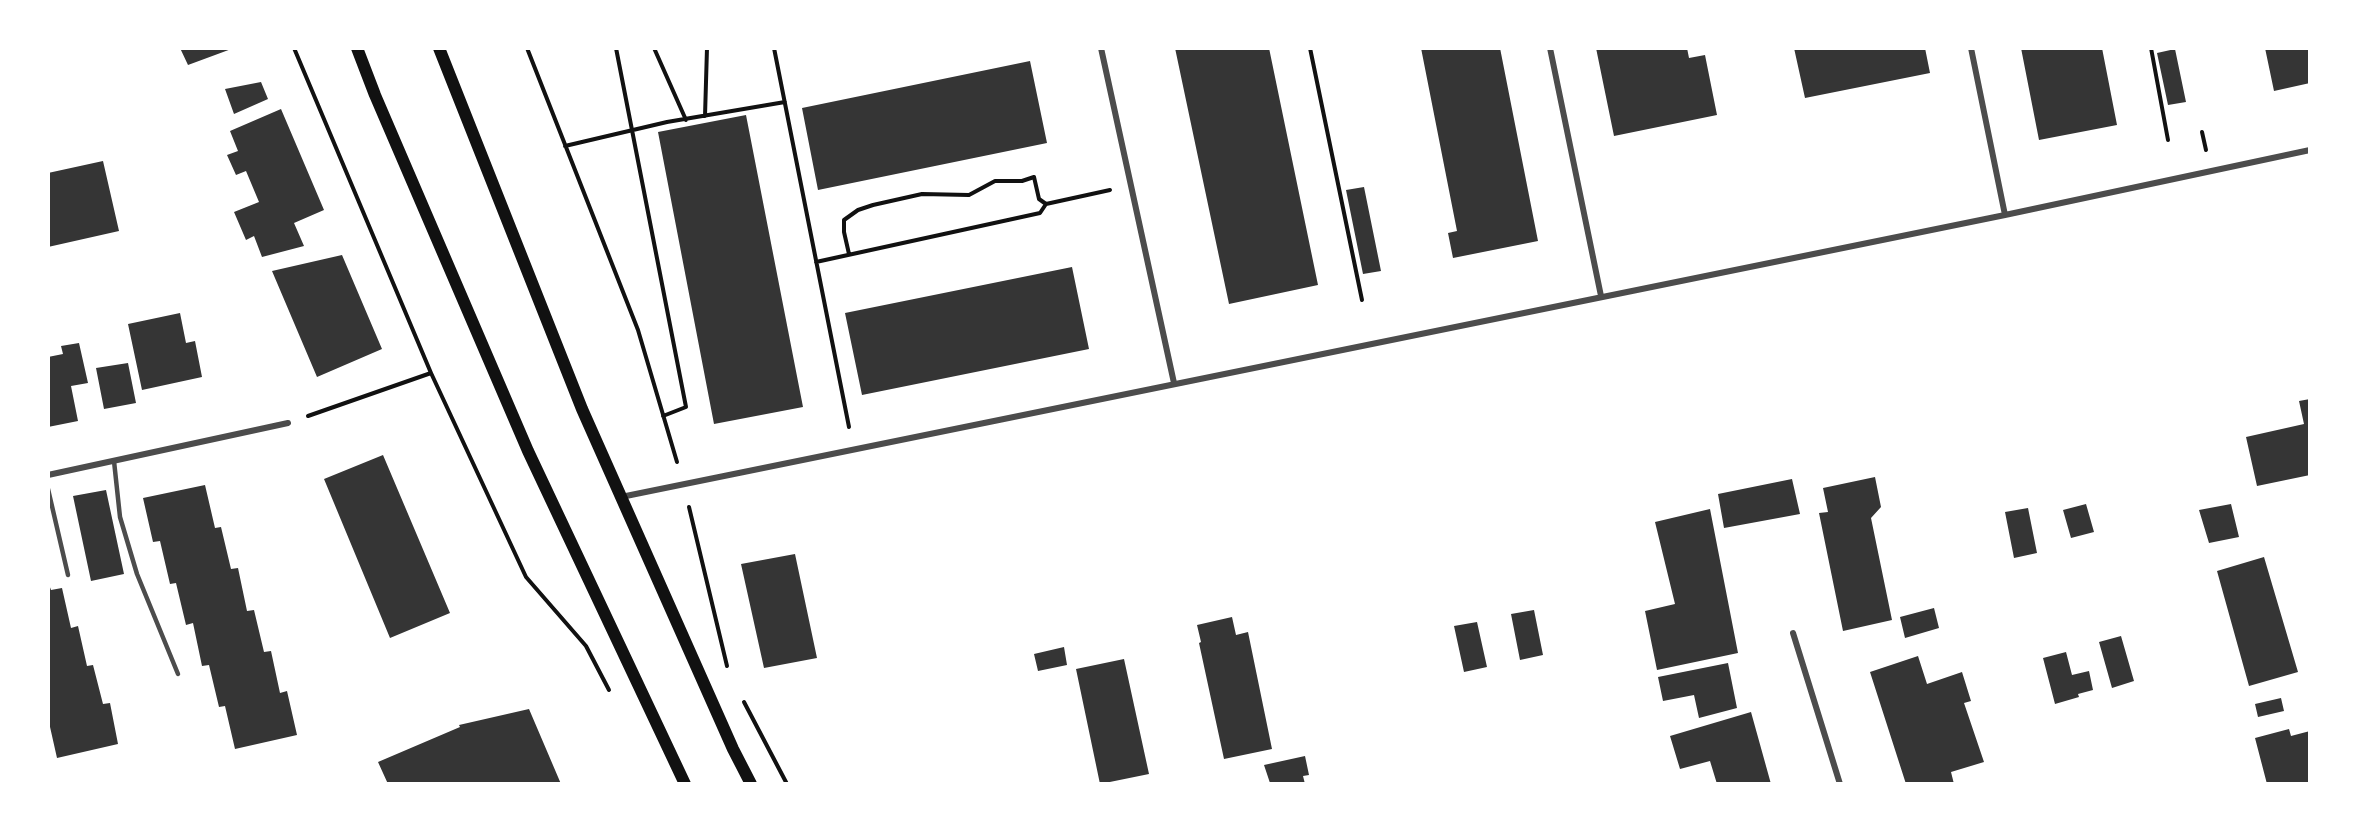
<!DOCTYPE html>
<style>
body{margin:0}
#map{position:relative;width:2358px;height:832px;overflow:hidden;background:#fff;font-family:"Open Sans",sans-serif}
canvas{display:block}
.frame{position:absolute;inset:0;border:50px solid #fff;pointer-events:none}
</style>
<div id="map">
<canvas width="2358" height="832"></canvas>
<div class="frame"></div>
</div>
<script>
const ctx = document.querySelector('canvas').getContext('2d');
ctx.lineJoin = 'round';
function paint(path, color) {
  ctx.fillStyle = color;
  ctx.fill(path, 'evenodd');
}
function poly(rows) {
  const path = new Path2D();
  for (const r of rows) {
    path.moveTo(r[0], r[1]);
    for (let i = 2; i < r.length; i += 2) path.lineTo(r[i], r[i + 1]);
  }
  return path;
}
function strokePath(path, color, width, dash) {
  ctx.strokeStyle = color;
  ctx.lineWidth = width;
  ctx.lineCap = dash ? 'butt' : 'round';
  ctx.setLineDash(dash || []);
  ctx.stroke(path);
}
const building = poly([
 [180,48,234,48,188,65],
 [1175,48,1269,48,1318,285,1229,304],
 [1421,48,1500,48,1538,241,1453,258,1448,233,1457,231],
 [1596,48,1687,48,1689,58,1705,55,1717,115,1614,136],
 [1794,48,1925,48,1930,73,1805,98],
 [2021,48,2102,48,2117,125,2039,140],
 [2265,48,2310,48,2310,83,2274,91],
 [2175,49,2186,102,2168,105,2157,53],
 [1030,61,1047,143,818,190,802,108],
 [261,82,268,99,234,114,225,89],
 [281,109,324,210,294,223,304,246,262,257,254,236,246,240,234,212,259,202,246,171,236,175,227,155,238,151,230,131],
 [746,115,803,407,714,424,658,132],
 [103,161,119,231,48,247,48,173],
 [1364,187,1381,271,1363,274,1346,190],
 [342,255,382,349,317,377,272,271],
 [1072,267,1089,349,862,395,845,313],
 [180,313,186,343,195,341,202,377,142,390,128,324],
 [79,343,88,383,71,386,78,421,48,427,48,357,63,354,61,346],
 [128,363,136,403,104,409,96,368],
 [2310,399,2310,475,2257,486,2246,437,2304,424,2299,401],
 [383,455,450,613,390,638,324,479],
 [1875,477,1881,507,1871,518,1892,620,1843,631,1819,513,1828,512,1823,488],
 [1792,479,1800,514,1724,528,1718,494],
 [205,485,215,528,221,527,231,569,238,568,247,611,254,610,264,652,271,651,280,693,287,691,297,735,235,749,225,706,219,707,209,665,202,666,193,623,186,625,176,583,170,584,160,541,153,542,143,498],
 [106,490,124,574,91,581,73,496],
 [2086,504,2094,532,2071,538,2063,510],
 [2231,504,2239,537,2209,543,2199,510],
 [2028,508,2037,553,2014,558,2005,512],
 [1710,509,1738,653,1657,670,1645,611,1675,604,1655,522],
 [795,554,817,658,764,668,741,564],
 [2264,557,2298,672,2249,686,2217,571],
 [48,582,51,590,62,588,71,628,78,626,87,666,93,665,103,704,110,703,118,744,57,758,48,718],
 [1934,608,1939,628,1905,638,1900,617],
 [1534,610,1543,655,1520,660,1511,614],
 [1232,617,1236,635,1248,632,1272,749,1224,759,1199,643,1201,642,1197,625],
 [1477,622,1487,667,1464,672,1454,626],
 [2121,636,2134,681,2112,688,2099,642],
 [1064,647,1067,665,1038,671,1034,654],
 [2066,652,2072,675,2089,671,2093,690,2078,694,2079,697,2055,704,2043,658],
 [1918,656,1927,684,1962,672,1971,701,1964,703,1984,762,1951,772,1954,784,1906,784,1870,672],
 [1124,659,1149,774,1100,784,1076,669],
 [1728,663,1737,708,1699,718,1694,695,1663,701,1658,677],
 [2281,698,2284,711,2258,717,2255,704],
 [529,709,561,784,388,784,378,762,460,727,459,725],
 [1751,712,1771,784,1717,784,1710,761,1680,769,1670,736],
 [2289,729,2291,736,2310,731,2310,784,2267,784,2255,738],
 [1305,756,1309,775,1303,776,1305,784,1270,783,1264,765]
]);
const path = poly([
 [294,48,431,373,526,577,586,646,609,690],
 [527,48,638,330,677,462],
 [616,48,686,407,663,416],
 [654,48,686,120],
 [774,48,849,427],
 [1310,48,1362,300],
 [2151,48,2168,140],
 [705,116,707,48],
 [2202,132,2206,150],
 [565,146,667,122,785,102],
 [849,254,844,232,844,220,858,210,873,205,922,194,969,195,995,181,1022,181,1034,177,1039,199,1046,204],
 [816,262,1040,213,1046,204,1110,190],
 [308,416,431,373],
 [689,507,727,666],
 [744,702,787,784]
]);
const service = poly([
 [114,461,120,517,137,574,178,674],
 [48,489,68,575]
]);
const minor = poly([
 [1101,48,1174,383],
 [1550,48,1601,296],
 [1971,48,2005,215],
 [48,475,288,423],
 [621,497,2005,215,2310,150],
 [1793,633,1840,784]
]);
const secondary = poly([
 [357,48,375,95,528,451,685,784],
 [439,48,582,409,733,749,751,784]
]);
paint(building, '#353535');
strokePath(path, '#111', 4);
strokePath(service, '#4c4c4c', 4.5);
strokePath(minor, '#4c4c4c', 6);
strokePath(secondary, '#111', 12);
</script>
